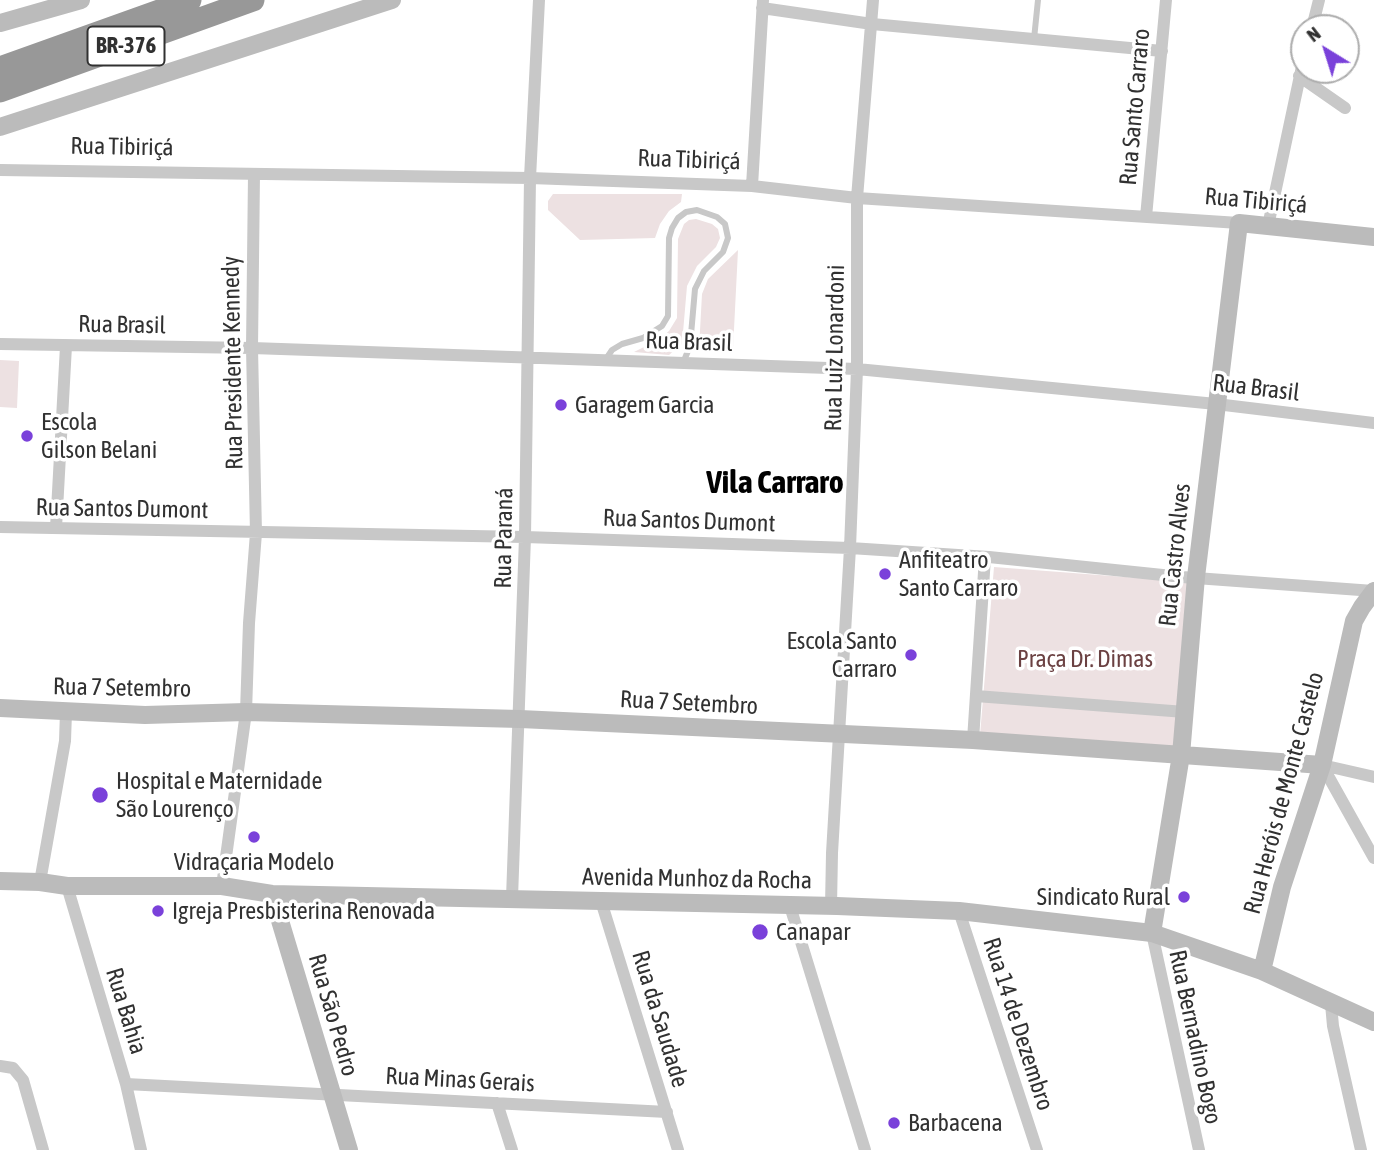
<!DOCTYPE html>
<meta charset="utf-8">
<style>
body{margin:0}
#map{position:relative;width:1374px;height:1150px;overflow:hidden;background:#fff;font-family:"Asap Condensed",sans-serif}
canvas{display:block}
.north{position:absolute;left:1290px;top:14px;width:70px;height:70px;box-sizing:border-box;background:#fff;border:2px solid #adadad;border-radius:50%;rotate:322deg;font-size:19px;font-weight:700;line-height:28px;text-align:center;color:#313131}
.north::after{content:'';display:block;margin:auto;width:24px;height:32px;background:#7a41da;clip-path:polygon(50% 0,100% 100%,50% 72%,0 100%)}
</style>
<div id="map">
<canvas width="1374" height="1150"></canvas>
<div class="north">N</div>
</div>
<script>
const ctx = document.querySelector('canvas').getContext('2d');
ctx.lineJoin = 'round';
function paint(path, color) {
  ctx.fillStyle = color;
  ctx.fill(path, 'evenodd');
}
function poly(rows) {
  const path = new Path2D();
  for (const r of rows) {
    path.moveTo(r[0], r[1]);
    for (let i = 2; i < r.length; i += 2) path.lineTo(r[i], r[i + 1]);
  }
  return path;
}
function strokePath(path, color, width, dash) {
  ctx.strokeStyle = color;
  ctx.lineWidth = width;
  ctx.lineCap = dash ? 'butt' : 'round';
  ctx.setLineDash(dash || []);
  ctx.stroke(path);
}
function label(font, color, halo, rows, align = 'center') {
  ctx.font = font + ' "Asap Condensed",sans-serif';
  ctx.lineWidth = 7;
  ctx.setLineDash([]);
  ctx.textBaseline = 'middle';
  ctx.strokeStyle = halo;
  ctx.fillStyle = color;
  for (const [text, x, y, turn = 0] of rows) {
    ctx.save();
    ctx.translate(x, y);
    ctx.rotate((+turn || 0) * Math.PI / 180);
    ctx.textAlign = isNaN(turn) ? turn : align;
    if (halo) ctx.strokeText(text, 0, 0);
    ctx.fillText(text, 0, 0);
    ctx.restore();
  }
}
const green = poly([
 [553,194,682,194,681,202,669,211,660,224,655,238,580,240,548,210,548,201],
 [696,219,712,224,718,229,720,238,716,247,697,266,687,286,682,344,669,355,634,352,658,340,669,331,677,318,678,239,684,224,689,220],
 [738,250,733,349,699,349,702,294,708,279],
 [0,360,19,361,17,408,0,407],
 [994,567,1191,582,1176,751,980,735]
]);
const lane = poly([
 [1034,39,1038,0],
 [606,359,612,350,622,344,643,338,662,326,668,316,669,238,672,228,678,218,686,212,697,210,717,217,725,224,728,238,723,252,704,271,695,289,690,346,683,363]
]);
const street = poly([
 [762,8,872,24,1162,51],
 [1312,28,1319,0],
 [1299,76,1345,108],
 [0,170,530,178,752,186,857,198,1239,223],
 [752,186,763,0],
 [1146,217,1166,0],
 [1268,226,1304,57],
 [0,344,252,348,857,369,1216,404,1374,423],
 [0,527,525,537,850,548,989,557,1182,577,1374,591],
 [56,528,66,346],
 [976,696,1185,712],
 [973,740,985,557],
 [1322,765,1374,858],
 [1322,765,1374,777],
 [40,882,65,741,66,712],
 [67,886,126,1084,141,1150],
 [222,886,246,712,249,623,256,533,252,348,254,174],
 [512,898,525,537,530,178,539,0],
 [601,901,678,1150],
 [790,906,865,1150],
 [831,906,832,853,850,548,857,369,857,198,873,0],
 [959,911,1037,1150],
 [1152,933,1199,1150],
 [1331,1004,1333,1026,1361,1150],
 [0,1066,13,1068,23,1080,43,1150],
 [126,1084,667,1112],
 [497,1103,512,1150]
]);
const secondary = poly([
 [0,23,81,0],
 [0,127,392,0],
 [0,708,145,715,246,712,520,719,973,740,1322,765],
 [0,881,40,882,67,886,222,886,272,894,837,906,959,911,1152,933,1262,971,1374,1022],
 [272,894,349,1150],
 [1152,933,1181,755,1196,577,1239,223,1374,237],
 [1262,971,1282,887,1322,765,1354,621,1362,607,1374,591]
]);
const highway = poly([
 [0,68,190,0],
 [0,91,253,0]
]);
const markers = [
 [561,405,7,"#7a41da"],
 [27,436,7,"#7a41da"],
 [885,574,7,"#7a41da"],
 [911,655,7,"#7a41da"],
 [100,795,9,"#7a41da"],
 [254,837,7,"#7a41da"],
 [1184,897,7,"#7a41da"],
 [158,911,7,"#7a41da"],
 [760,932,9,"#7a41da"],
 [894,1123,7,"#7a41da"]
];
const shields = [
 [126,46,77]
];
const shieldNames = [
 ["BR-376",126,46]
];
const streetNames = [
 ["Rua Santo Carraro",1135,107,-85],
 ["Rua Tibiriçá",122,147,1],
 ["Rua Tibiriçá",689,160,2],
 ["Rua Tibiriçá",1256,201,5],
 ["Rua Brasil",122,325,1],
 ["Rua Brasil",689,342,2],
 ["Rua Luiz Lonardoni",835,348,-89],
 ["Rua Presidente Kennedy",233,363,-91],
 ["Rua Brasil",1256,388,7],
 ["Rua Santos Dumont",122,509,1],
 ["Rua Santos Dumont",689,521,2],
 ["Rua Paraná",504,538,-89],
 ["Rua Castro Alves",1175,555,-84],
 ["Rua 7 Setembro",122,688,1],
 ["Rua 7 Setembro",689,703,3],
 ["Rua Heróis de Monte Castelo",1284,793,-75],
 ["Avenida Munhoz da Rocha",697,879,1],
 ["Rua Bahia",126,1011,73],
 ["Rua São Pedro",333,1015,74],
 ["Rua da Saudade",660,1019,73],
 ["Rua 14 de Dezembro",1018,1024,72],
 ["Rua Bernadino Bogo",1195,1037,78],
 ["Rua Minas Gerais",460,1080,3]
];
const poiNames = [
 ["Garagem Garcia",575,405],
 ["Escola",41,422],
 ["Gilson Belani",41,450],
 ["Anfiteatro",899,560],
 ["Santo Carraro",899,588],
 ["Escola Santo",897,641,"right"],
 ["Carraro",897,669,"right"],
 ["Hospital e Maternidade",116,781],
 ["São Lourenço",116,809],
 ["Vidraçaria Modelo",254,862,"center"],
 ["Sindicato Rural",1170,897,"right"],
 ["Igreja Presbisterina Renovada",172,911],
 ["Canapar",776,932],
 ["Barbacena",908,1123]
];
const parkNames = [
 ["Praça Dr. Dimas",1085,659]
];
const districtNames = [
 ["Vila Carraro",775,483]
];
paint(green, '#ede1e2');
strokePath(lane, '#c8c8c8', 6);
strokePath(street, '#c8c8c8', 12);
strokePath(secondary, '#bbb', 18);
strokePath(highway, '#989898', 23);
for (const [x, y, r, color] of markers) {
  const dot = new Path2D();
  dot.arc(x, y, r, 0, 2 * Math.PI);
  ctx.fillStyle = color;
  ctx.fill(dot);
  strokePath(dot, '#fff', 2.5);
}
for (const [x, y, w] of shields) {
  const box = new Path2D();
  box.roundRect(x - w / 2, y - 19.5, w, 39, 5);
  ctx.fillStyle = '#fff';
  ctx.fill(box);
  strokePath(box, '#313131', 2);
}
label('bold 23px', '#313131', null, shieldNames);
label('24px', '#313131', '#fff', streetNames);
label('24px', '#313131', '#fff', poiNames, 'left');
label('24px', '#6b4142', '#fff', parkNames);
label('bold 32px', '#000', '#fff', districtNames);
</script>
